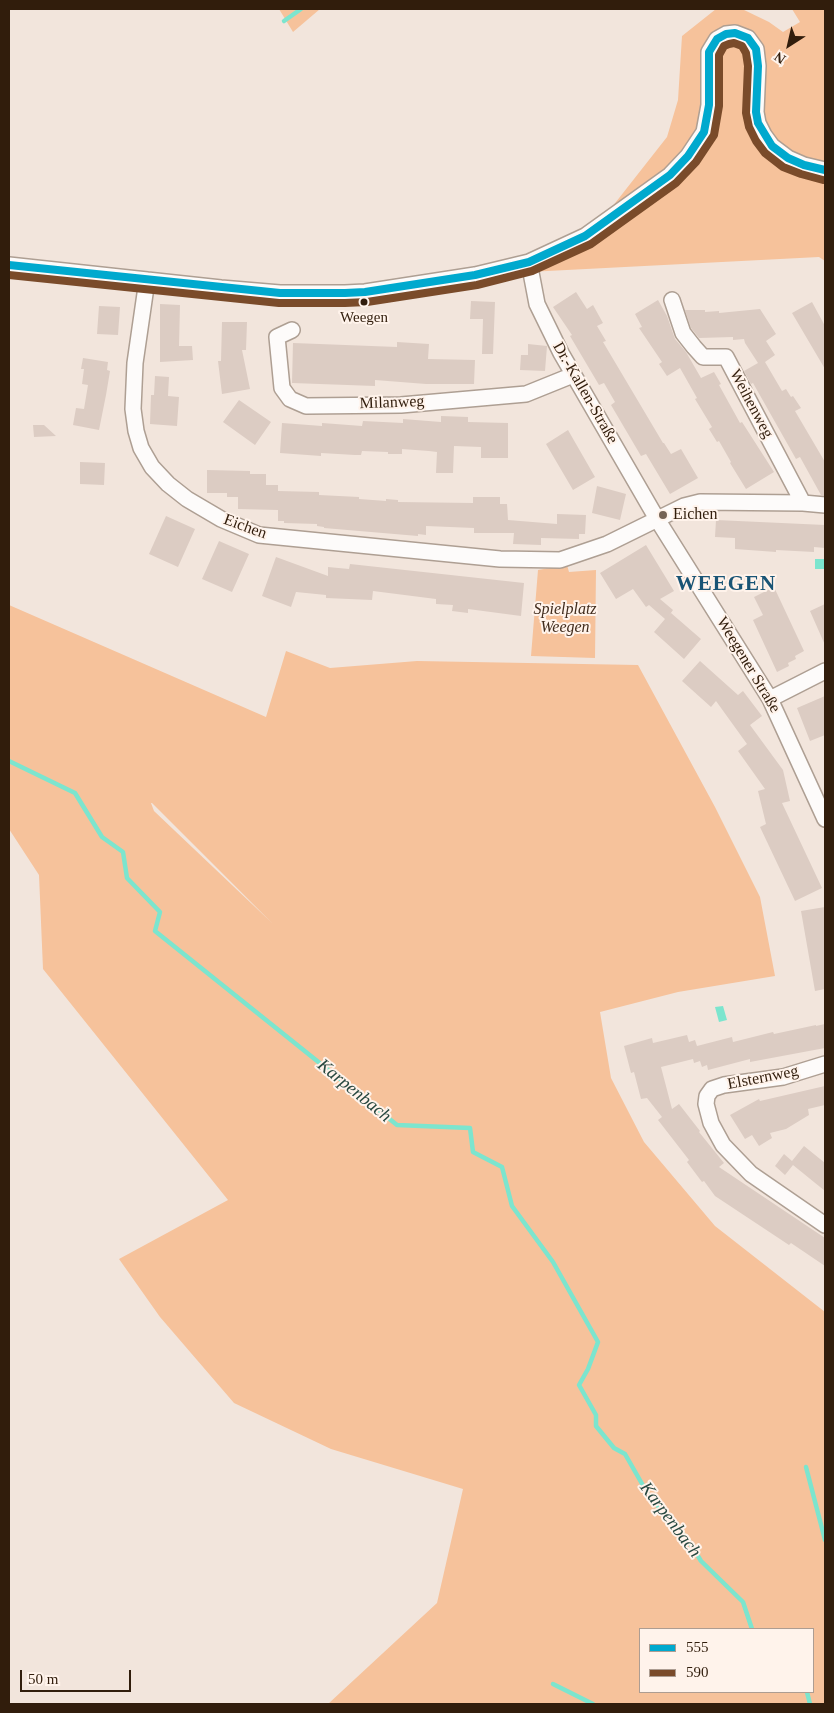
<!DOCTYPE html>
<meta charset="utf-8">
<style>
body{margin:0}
#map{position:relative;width:834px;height:1713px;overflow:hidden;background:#f2e5dc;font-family:Georgia,serif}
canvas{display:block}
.frame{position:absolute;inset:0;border:10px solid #311d0c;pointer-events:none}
.legend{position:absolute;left:639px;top:1628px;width:175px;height:65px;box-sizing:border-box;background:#fff3eb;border:1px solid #ad9d92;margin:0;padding:6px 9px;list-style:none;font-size:15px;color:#311d0c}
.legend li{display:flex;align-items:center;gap:10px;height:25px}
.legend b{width:25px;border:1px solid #ad9d92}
.north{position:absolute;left:764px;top:20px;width:50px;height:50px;-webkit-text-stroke:4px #fff3eb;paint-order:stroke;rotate:215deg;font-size:14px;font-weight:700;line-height:20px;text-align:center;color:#311d0c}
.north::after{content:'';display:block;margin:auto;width:18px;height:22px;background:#311d0c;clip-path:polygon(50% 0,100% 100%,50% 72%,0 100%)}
.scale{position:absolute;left:20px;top:1670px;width:111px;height:22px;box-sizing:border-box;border:2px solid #311d0c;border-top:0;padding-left:6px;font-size:15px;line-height:18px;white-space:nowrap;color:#311d0c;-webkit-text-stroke:4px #fff3eb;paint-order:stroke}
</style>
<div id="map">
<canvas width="834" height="1713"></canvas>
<div class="frame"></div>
<ul class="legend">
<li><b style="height:6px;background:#00a9ce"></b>555</li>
<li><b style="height:6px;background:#7a4b2a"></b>590</li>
</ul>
<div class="north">N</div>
<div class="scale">50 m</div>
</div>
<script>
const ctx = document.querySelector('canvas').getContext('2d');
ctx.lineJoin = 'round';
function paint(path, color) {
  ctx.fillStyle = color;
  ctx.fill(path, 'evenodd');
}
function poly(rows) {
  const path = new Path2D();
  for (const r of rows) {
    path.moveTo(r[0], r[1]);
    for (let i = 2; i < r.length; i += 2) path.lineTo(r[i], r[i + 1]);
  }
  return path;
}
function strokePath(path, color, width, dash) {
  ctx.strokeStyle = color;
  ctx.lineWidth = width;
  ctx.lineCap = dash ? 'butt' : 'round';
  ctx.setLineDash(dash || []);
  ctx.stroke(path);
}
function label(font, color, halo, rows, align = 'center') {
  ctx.font = font + ' Georgia,serif';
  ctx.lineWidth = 4;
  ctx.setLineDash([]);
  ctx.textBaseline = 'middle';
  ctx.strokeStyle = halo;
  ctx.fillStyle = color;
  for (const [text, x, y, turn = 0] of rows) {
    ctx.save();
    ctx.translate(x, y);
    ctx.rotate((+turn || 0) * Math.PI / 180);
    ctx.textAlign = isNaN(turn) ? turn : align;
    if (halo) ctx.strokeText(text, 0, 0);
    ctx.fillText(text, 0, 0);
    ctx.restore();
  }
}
const green = poly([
 [279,9,320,9,293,32],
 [716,9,742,9,769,22,783,32,800,22,792,9,825,9,825,261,819,257,528,272,572,251,621,221,612,207,667,137,678,100,682,36],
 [567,565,569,572,596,570,595,658,531,656,538,570],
 [9,605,266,717,286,651,330,668,417,661,638,665,715,807,760,897,775,976,678,992,600,1012,611,1078,644,1142,715,1226,825,1312,825,1704,328,1704,437,1603,463,1489,331,1449,234,1403,160,1317,119,1259,228,1200,43,969,39,875,9,829],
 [151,803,152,803,272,923,154,811],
 [640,1629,813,1629,813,1692,640,1692]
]);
const water = poly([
 [815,559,825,559,825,569,815,569],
 [723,1006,727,1020,719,1022,715,1007]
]);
const stream = poly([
 [284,21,301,9],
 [9,761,75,793,102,837,123,852,127,878,160,912,155,931,397,1125,470,1128,473,1152,502,1167,512,1206,553,1262,598,1342,588,1369,579,1385,596,1415,596,1426,614,1448,625,1454,649,1496,688,1540,701,1561,743,1602,752,1629],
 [806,1467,825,1540],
 [553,1684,593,1704],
 [807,1692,810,1704]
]);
const building = poly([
 [576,292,587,309,593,305,603,323,597,326,606,341,603,342,663,443,664,443,671,454,681,449,698,478,670,494,646,454,641,456,611,405,615,402,604,383,599,385,570,336,572,335,553,307],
 [658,300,667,316,675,339,686,352,701,378,714,372,721,384,719,385,740,423,742,422,774,472,746,489,730,463,731,462,719,441,717,442,709,429,712,427,695,399,697,398,680,368,667,376,659,364,662,362,639,328,642,327,635,314],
 [471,301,495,302,493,354,482,354,483,319,470,319],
 [812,302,825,326,825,369,792,313],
 [160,304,180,305,179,346,192,346,193,360,160,362],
 [99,306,120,307,118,335,97,334],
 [760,309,776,334,766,341,775,355,765,362,782,391,786,389,791,397,793,396,801,408,795,411,825,462,825,496,821,495,800,457,796,459,753,383,751,384,744,371,758,363,745,343,744,339,733,340,733,337,699,338,691,328,685,310,705,310,705,312,719,311,719,313],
 [222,322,247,322,246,350,242,350,250,389,222,394,218,361,221,361],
 [397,342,429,344,428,359,475,360,474,384,426,384,375,380,375,386,292,383,293,343,397,347],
 [528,344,547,346,545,371,520,370,521,355,528,355],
 [83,358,108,362,107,370,110,371,106,395,99,430,73,425,76,408,84,409,88,385,82,384,84,369,81,369],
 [155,376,169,377,168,396,179,397,177,426,150,424,151,395,154,395],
 [239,400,271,422,255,445,223,422],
 [441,416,468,417,468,422,508,423,508,458,481,458,481,447,454,446,453,473,436,473,437,452,429,451,402,449,402,454,388,454,388,452,362,451,361,455,355,455,321,453,321,456,280,453,282,423,322,426,322,423,362,426,363,421,403,423,403,419,441,422],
 [33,425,44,425,56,436,34,437],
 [568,430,595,477,573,490,546,444],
 [80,462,105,463,104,485,80,484],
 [207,470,250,471,250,474,266,474,266,485,278,485,278,491,319,492,319,495,359,497,359,499,386,501,386,499,398,500,398,502,473,503,473,497,500,497,500,504,507,504,508,520,557,524,557,514,586,515,585,534,579,534,579,539,541,538,541,545,513,544,514,533,474,533,474,528,426,526,426,535,418,534,418,536,324,528,324,527,317,526,317,524,284,523,284,521,278,521,278,510,238,509,238,497,227,497,227,493,207,493],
 [597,486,626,494,620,520,592,513],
 [166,516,195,529,178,567,149,554],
 [716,520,825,525,825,548,814,547,814,552,776,550,776,552,735,549,735,538,715,537],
 [219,541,249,554,232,592,202,579],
 [646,545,674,591,660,599,673,610,668,617,671,613,701,639,684,659,654,632,665,619,649,605,646,607,633,589,616,599,600,573],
 [276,557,328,576,328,567,349,569,350,564,524,583,521,616,468,609,468,613,452,611,453,605,436,604,436,599,373,591,372,600,326,598,326,595,296,592,291,607,262,596],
 [774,587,804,651,795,656,796,659,788,663,789,666,777,672,753,620,763,615,754,597],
 [825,604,825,645,810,611],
 [700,661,738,695,743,691,762,716,750,725,783,770,790,801,782,803,822,888,795,901,760,827,766,824,758,791,765,789,738,751,747,744,716,701,711,707,682,681],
 [825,696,825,735,810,741,797,708],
 [825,907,825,989,815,991,801,911],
 [825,1024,825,1048,750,1062,750,1059,708,1070,707,1065,702,1067,700,1061,694,1063,693,1059,661,1067,672,1109,679,1104,700,1131,699,1132,724,1163,719,1167,825,1238,825,1266,791,1243,789,1245,715,1196,704,1181,702,1182,687,1162,689,1160,658,1120,662,1117,647,1098,641,1099,634,1072,631,1073,624,1046,652,1038,653,1043,687,1035,689,1042,695,1040,697,1046,732,1037,733,1042,773,1032,774,1034,816,1025,816,1026],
 [825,1086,825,1105,808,1109,809,1115,786,1129,770,1133,772,1138,759,1146,752,1135,745,1139,730,1115,759,1099,760,1101],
 [804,1146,825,1163,825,1191,793,1165,785,1175,775,1166,784,1154,792,1161]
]);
const minor = poly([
 [529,262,537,304,561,353,657,519,770,699,825,819],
 [9,265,221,288,280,293,345,293,365,292,475,275,529,262,585,236,670,175,688,156,704,132,709,105,709,52,717,39,726,34,735,33,748,38,756,49,758,66,756,112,758,123,764,135,772,146,788,158,804,165,825,170],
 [147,280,135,363,133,409,136,431,141,448,152,467,168,484,187,499,221,519,259,535,500,559,560,560,607,544,684,506,700,502,803,503,825,505],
 [672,300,683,333,694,347,703,357,726,357,803,503],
 [292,330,277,337,282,388,290,399,306,406,401,405,526,394,573,375],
 [770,699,825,671],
 [825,1064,783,1077,724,1085,712,1089,707,1096,706,1104,711,1123,723,1145,751,1174,825,1225]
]);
const bus1 = poly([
 [9,265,280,293,345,293,365,292,475,275,529,262,585,236,670,175,688,156,704,132,709,105,709,52,717,39,726,34,735,33,748,38,756,49,758,66,756,112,758,123,772,146,788,158,804,165,825,170]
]);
const bus2 = poly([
 [9,275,279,303,345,303,367,302,477,285,532,271,591,244,676,183,696,162,714,135,719,106,719,55,724,46,729,44,734,43,742,46,746,53,748,66,746,113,749,127,756,141,765,153,783,167,801,174,823,180]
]);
const markers = [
 [364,302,4.5,"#311d0c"],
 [663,515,5,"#756355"]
];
const busNames = [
 ["Weegen",364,318]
];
const streetNames = [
 ["Dr.-Kallen-Straße",585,393,60],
 ["Milanweg",392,403,-2],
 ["Weihenweg",751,404,62],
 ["Eichen",245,527,20],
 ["Weegener Straße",748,665,59],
 ["Elsternweg",763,1078,-11]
];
const poiNames = [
 ["Eichen",673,515]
];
const parkNames = [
 ["Spielplatz",565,610],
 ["Weegen",565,628]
];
const waterNames = [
 ["Karpenbach",354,1091,39],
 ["Karpenbach",670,1520,53]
];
const districtNames = [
 ["WEEGEN",726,585]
];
paint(green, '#f6c29b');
paint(water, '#7ce5ce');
strokePath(stream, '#7ce5ce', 4.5);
paint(building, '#dcccc3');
strokePath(minor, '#ae9f93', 18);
strokePath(minor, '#fdfbfa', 15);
strokePath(bus1, '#00a9ce', 8);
strokePath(bus2, '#7a4b2a', 8);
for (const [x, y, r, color] of markers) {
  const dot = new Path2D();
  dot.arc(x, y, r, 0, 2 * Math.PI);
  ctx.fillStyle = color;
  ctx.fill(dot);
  strokePath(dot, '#fff3eb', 2);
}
label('15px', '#311d0c', '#fff3eb', busNames);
label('16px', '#311d0c', '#fff3eb', streetNames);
label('16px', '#311d0c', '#fff3eb', poiNames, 'left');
label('italic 16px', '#412c1d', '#fff3eb', parkNames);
label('italic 18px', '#284840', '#fff3eb', waterNames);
ctx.letterSpacing = '1px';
label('bold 21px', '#195475', '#fff3eb', districtNames);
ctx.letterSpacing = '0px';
</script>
